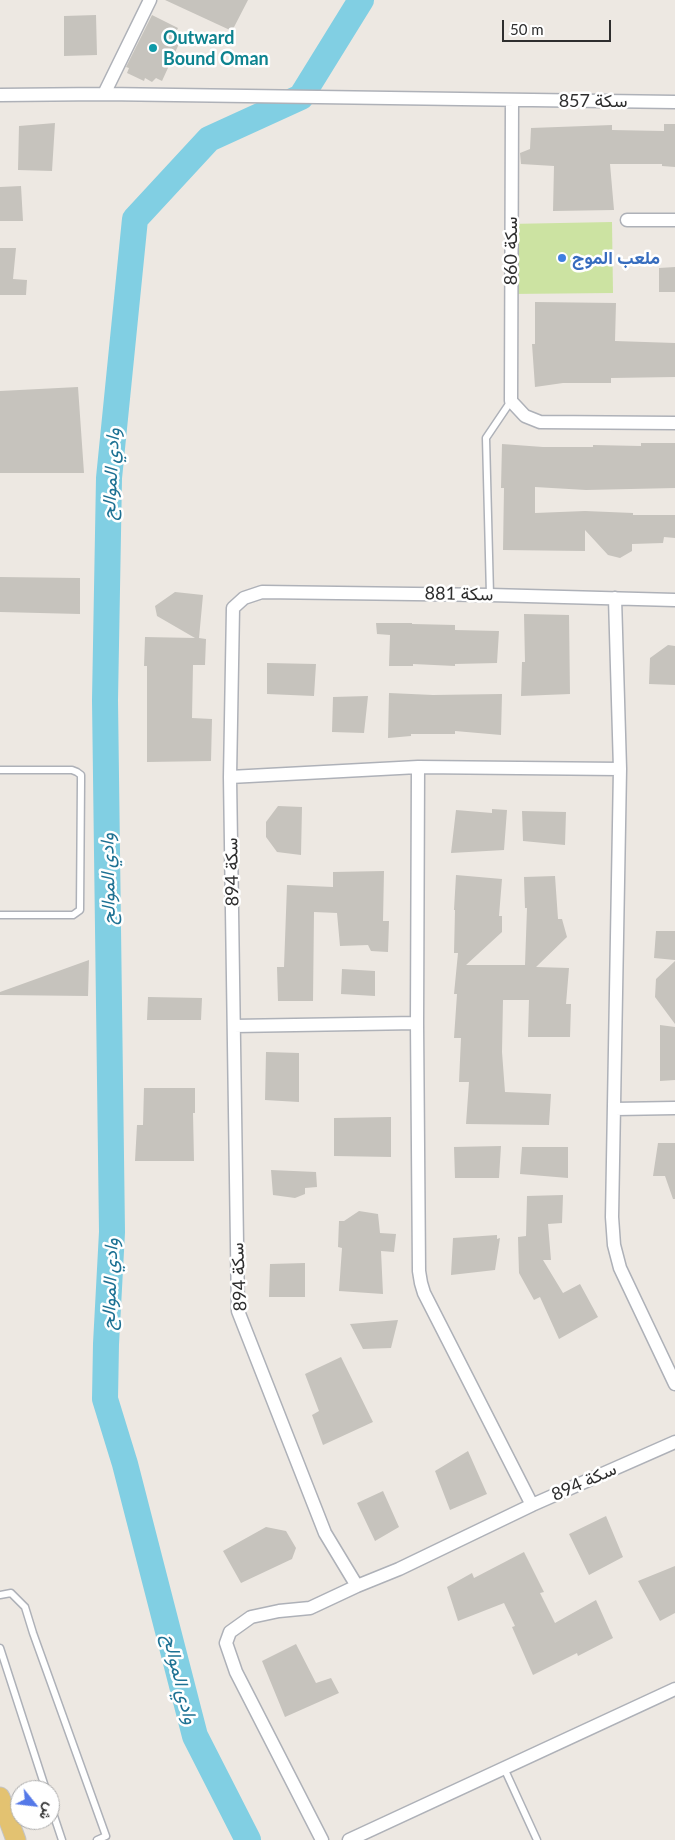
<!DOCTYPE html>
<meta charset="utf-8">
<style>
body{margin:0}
#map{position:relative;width:675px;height:1840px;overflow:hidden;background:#ede8e2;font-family:Lato,Vazirmatn,sans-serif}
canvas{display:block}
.north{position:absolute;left:10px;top:1780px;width:50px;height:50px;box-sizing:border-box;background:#fff;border:1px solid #ababab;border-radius:50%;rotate:119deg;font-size:14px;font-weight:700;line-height:20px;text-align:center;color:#2e2e2e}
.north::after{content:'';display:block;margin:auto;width:18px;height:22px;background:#5579e8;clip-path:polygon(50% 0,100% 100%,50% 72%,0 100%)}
.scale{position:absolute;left:502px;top:20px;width:109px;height:22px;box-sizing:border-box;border:2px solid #2e2e2e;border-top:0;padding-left:6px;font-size:15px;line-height:18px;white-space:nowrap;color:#2e2e2e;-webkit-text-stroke:4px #fff;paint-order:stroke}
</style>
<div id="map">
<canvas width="675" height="1840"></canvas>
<div class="north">ش</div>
<div class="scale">50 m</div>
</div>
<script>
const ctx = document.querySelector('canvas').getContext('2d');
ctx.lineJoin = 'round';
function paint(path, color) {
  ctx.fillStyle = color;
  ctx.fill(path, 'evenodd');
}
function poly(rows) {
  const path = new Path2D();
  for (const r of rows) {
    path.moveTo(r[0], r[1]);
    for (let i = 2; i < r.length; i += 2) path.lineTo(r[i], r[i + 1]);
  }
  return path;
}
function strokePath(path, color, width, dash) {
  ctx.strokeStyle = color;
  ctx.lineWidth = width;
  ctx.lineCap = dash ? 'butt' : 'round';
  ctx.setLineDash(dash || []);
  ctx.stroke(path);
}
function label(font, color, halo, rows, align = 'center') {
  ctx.font = font + ' Lato,Vazirmatn,sans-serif';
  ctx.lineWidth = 5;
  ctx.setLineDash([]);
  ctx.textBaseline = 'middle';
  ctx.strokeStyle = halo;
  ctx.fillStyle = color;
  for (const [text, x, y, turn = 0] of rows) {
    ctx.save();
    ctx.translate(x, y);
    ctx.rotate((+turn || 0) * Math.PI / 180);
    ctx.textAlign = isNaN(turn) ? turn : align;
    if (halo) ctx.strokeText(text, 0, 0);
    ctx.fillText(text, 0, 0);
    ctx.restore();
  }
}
const pitch = poly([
 [612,222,613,293,509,294,508,224]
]);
const river = poly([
 [248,1840,195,1736,125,1464,105,1399,106,1344,112,1232,105,700,109,478,135,219,209,139,301,97,361,0]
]);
const building = poly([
 [165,0,248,0,232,31],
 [96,15,97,55,64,56,64,16],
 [152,15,178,28,176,32,183,35,162,81,156,78,152,82,145,78,144,81,127,73,129,68,126,67],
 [55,123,52,171,18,170,19,126],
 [664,124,675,124,675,167,662,166,662,164,610,164,614,210,553,211,554,166,521,164,520,153,530,149,531,128,612,125,612,130,664,131],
 [21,186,23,221,0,221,0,187],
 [0,248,16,248,13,279,27,280,26,295,0,295],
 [675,267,675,292,659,292,659,268],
 [535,302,616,303,615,341,675,343,675,377,611,378,611,383,563,383,535,387,532,344,535,344],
 [78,387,84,473,0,473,0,391],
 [641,443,675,443,675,488,586,490,535,487,535,513,585,511,633,513,633,515,675,515,675,538,664,537,663,543,632,544,632,551,620,558,608,555,585,530,585,551,503,550,504,488,501,488,502,444,543,447,593,447,593,445,641,446],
 [0,577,80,578,80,614,0,612],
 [175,592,203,595,199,638,206,639,205,665,193,665,192,718,212,719,211,761,147,762,147,666,144,666,145,637,195,638,157,616,155,606],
 [524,614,569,615,570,694,521,696,522,662,525,662],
 [376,623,412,623,412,624,455,625,455,630,499,631,497,663,455,664,455,666,413,664,413,666,389,666,390,635,377,634],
 [668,645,675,646,675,685,649,684,650,658],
 [267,663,316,664,314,696,267,694],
 [389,693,433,695,502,694,501,735,455,731,455,734,411,734,411,736,388,738],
 [368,696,364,733,332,732,333,697],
 [278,806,302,807,301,855,277,852,266,837,266,822],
 [492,809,507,810,504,850,451,853,456,810,492,813],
 [522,811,566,812,565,845,523,841],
 [384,871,383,921,389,921,388,952,371,951,368,945,340,946,337,913,314,912,313,1001,278,1001,277,967,284,967,287,885,333,887,333,872],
 [456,875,502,879,499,916,502,916,502,932,466,965,525,965,527,908,525,908,524,877,555,876,558,919,562,919,567,937,536,967,569,968,566,1004,571,1004,570,1037,528,1037,529,1000,503,1000,502,1052,505,1092,551,1094,549,1125,466,1124,469,1082,459,1082,461,1038,454,1038,457,994,454,994,458,953,454,953,455,910,454,910],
 [656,931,675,931,675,960,654,958],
 [89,960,88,996,0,995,0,992],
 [675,961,675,1024,655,997,656,979],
 [342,969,375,971,375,996,341,994],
 [148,997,202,998,201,1020,147,1020],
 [660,1025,675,1027,675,1080,660,1081],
 [266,1052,299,1053,299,1102,265,1100],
 [144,1088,195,1088,195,1113,193,1113,194,1161,135,1161,137,1125,143,1125],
 [391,1117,391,1157,334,1156,334,1118],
 [658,1143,675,1143,675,1199,673,1199,665,1176,653,1176],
 [501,1146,499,1178,455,1178,454,1147],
 [522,1147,568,1147,568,1178,520,1174],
 [271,1170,316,1172,317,1187,305,1188,305,1194,295,1198,273,1195],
 [563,1195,562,1223,548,1224,551,1260,543,1260,563,1293,580,1284,598,1317,559,1339,540,1297,534,1300,519,1273,518,1237,526,1236,527,1196],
 [359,1211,378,1214,380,1233,396,1234,394,1252,381,1251,383,1294,339,1291,342,1248,338,1247,339,1221,344,1221],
 [497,1235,497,1239,500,1238,495,1270,451,1275,453,1238],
 [305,1263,305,1297,269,1297,270,1264],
 [398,1320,391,1348,363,1349,350,1324],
 [341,1357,373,1422,323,1445,312,1415,319,1411,305,1374],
 [468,1451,487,1494,450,1510,435,1471],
 [383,1491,399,1527,375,1541,357,1503],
 [606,1516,623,1557,589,1575,569,1534],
 [266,1527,286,1531,296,1548,292,1559,241,1583,223,1551],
 [524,1552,544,1592,540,1593,555,1623,596,1600,613,1638,578,1656,577,1653,533,1675,512,1627,515,1626,504,1603,458,1621,447,1587,472,1573,474,1578],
 [675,1566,675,1613,660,1621,638,1581],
 [296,1644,316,1683,331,1678,339,1693,285,1717,262,1661]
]);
const lane = poly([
 [490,595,486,438,511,401],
 [0,770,72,770,77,772,81,775,81,781,80,910,73,915,0,915],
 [0,1595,11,1593,25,1607,33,1633,106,1836,97,1840],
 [0,1648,46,1790],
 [504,1768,537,1840],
 [50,1804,62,1840]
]);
const street = poly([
 [104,94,150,0],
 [0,95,104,94,675,102],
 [512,100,511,401,525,416,540,422,675,423],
 [627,220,675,220],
 [615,598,620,769,612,1217,614,1245,620,1268,675,1384],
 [675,600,490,595,262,592,244,598,233,608,230,777,238,1311,325,1533,357,1586,399,1569,532,1505,675,1442],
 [418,767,417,1023,419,1271,421,1283,424,1293,532,1505],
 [230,777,418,767,620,769],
 [234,1026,417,1023],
 [615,1109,675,1108],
 [322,1840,236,1672,226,1643,230,1632,251,1617,279,1611,310,1608,357,1586],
 [349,1840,675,1689]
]);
const primary = poly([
 [0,1797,16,1840]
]);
const markers = [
 [153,48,5,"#0f9aa8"],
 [562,258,5,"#3f7fe0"]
];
const cultureNames = [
 ["Outward",163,38],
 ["Bound Oman",163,59]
];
const streetNames = [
 ["سكة 857",593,101],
 ["سكة 860",511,251,-90],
 ["سكة 881",459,594,1],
 ["سكة 894",232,872,-91],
 ["سكة 894",239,1277,-93],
 ["سكة 894",584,1482,-24]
];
const shopNames = [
 ["ملعب الموج",572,258]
];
const waterNames = [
 ["وادي الموالح",111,474,-87],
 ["وادي الموالح",108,879,-91],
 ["وادي الموالح",110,1284,-88],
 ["وادي الموالح",180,1679,76]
];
paint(pitch, '#cce3a2');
strokePath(river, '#81cfe3', 26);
paint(building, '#c6c3bd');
strokePath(lane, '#aeb1b8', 9);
strokePath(street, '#aeb1b8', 15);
strokePath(primary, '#c4c4c4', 21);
strokePath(lane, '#fff', 6);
strokePath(street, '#fff', 12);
strokePath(primary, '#e3c271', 19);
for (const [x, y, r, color] of markers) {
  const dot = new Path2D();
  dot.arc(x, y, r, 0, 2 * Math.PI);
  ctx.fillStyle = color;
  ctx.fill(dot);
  strokePath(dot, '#fff', 2);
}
label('bold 18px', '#0d838f', '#fff', cultureNames, 'left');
label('18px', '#2e2e2e', '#fff', streetNames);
label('bold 18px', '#366cbe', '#fff', shopNames, 'left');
label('italic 19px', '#1d7193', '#fff', waterNames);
</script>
